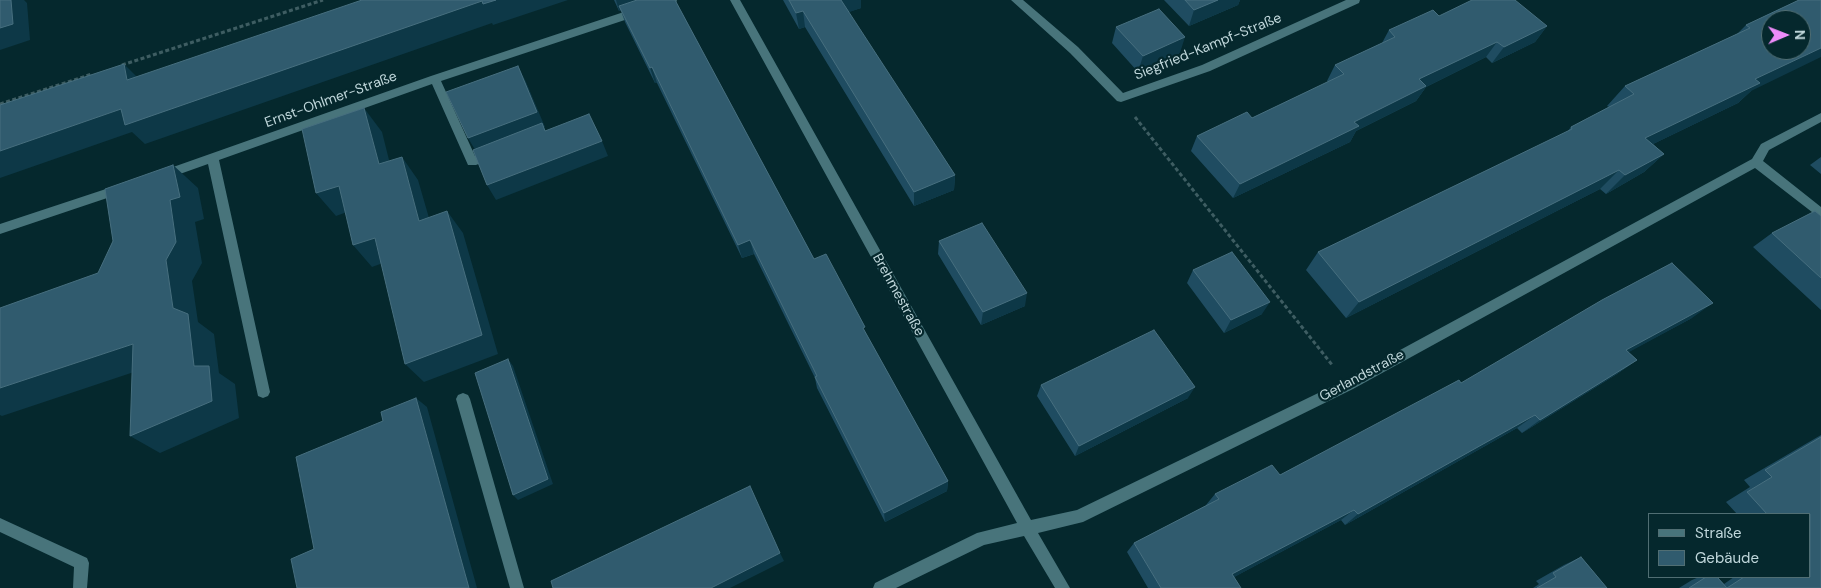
<!DOCTYPE html>
<meta charset="utf-8">
<style>
body{margin:0}
#map{position:relative;width:1821px;height:588px;overflow:hidden;background:#05282d;font-family:"DM Sans",sans-serif}
canvas{display:block}
.legend{position:absolute;left:1648px;top:513px;width:162px;height:65px;box-sizing:border-box;background:#05282d;border:1px solid #506e73;margin:0;padding:6px 9px;list-style:none;font-size:15px;color:#c0d7db}
.legend li{display:flex;align-items:center;gap:10px;height:25px}
.legend b{width:25px;border:1px solid #506e73}
.north{position:absolute;left:1761px;top:10px;width:50px;height:50px;box-sizing:border-box;background:#05282d;border:1px solid #506e73;border-radius:50%;rotate:89deg;font-size:14px;font-weight:700;line-height:20px;text-align:center;color:#c0d7db}
.north::after{content:'';display:block;margin:auto;width:18px;height:22px;background:#ed8cfa;clip-path:polygon(50% 0,100% 100%,50% 72%,0 100%)}
</style>
<div id="map">
<canvas width="1821" height="588"></canvas>
<ul class="legend">
<li><b style="height:6px;background:#48747b"></b>Straße</li>
<li><b style="height:14px;background:#305b6e"></b>Gebäude</li>
</ul>
<div class="north">N</div>
</div>
<script>
const ctx = document.querySelector('canvas').getContext('2d');
ctx.lineJoin = 'round';
function poly(rows) {
  const path = new Path2D();
  for (const r of rows) {
    path.moveTo(r[0], r[1]);
    for (let i = 2; i < r.length; i += 2) path.lineTo(r[i], r[i + 1]);
  }
  return path;
}
function strokePath(path, color, width, dash) {
  ctx.strokeStyle = color;
  ctx.lineWidth = width;
  ctx.lineCap = dash ? 'butt' : 'round';
  ctx.setLineDash(dash || []);
  ctx.stroke(path);
}
function paint(path, color) {
  ctx.fillStyle = color;
  ctx.fill(path, 'evenodd');
}
function label(font, color, halo, rows, align = 'center') {
  ctx.font = font + ' "DM Sans",sans-serif';
  ctx.lineWidth = 4.5;
  ctx.setLineDash([]);
  ctx.textBaseline = 'middle';
  ctx.strokeStyle = halo;
  ctx.fillStyle = color;
  for (const [text, x, y, turn = 0] of rows) {
    ctx.save();
    ctx.translate(x, y);
    ctx.rotate((+turn || 0) * Math.PI / 180);
    ctx.textAlign = isNaN(turn) ? turn : align;
    if (halo) ctx.strokeText(text, 0, 0);
    ctx.fillText(text, 0, 0);
    ctx.restore();
  }
}
const path = poly([
 [122,65,323,0],
 [0,104,92,74],
 [1135,117,1333,366]
]);
const minor = poly([
 [660,0,677,0,676,3,441,81,475,156,492,149,498,154,496,157,476,165,468,165,432,84,219,160,270,392,268,396,263,398,258,396,208,164,163,180,159,178,157,175,159,172,431,76,660,0],
 [730,0,740,0,1031,520,1077,510,1343,381,1752,159,1761,144,1821,113,1821,122,1769,150,1763,161,1821,207,1821,219,1755,168,1353,389,1083,522,1038,533,1070,588,1055,588,1024,536,984,545,896,588,873,588,875,583,977,533,1017,523,730,0],
 [1011,0,1023,0,1078,47,1123,93,1202,65,1346,0,1360,0,1359,3,1210,71,1121,102,1117,101,1070,53,1011,0],
 [121,184,125,186,127,189,125,192,0,234,0,224,121,184],
 [463,393,468,395,470,399,524,588,510,588,456,399,458,395,463,393],
 [0,518,87,558,89,563,87,588,73,588,74,567,0,532,0,518]
]);
const wall = poly([
 [614,0,675,0,814,259,865,332,948,481,947,491,885,522,817,388,815,378,754,254,742,258,657,83,655,83,625,22,621,11,619,11],
 [783,0,861,0,861,8,848,12,955,175,954,190,914,206,805,27,799,29],
 [1164,0,1240,0,1238,5,1189,26],
 [1799,0,1751,91,1738,103,1653,144,1664,154,1644,172,1606,194,1600,189,1346,318,1306,270,1318,252,1567,132,1571,127,1609,107,1607,106,1625,86,1737,34,1746,25],
 [1439,16,1547,26,1535,42,1492,63,1486,57,1426,87,1416,101,1356,131,1350,142,1233,198,1191,151,1197,136,1252,118,1328,82,1327,81,1335,65,1382,43,1389,30],
 [1116,27,1180,53,1138,72,1112,43],
 [1821,157,1821,174,1810,165],
 [1821,216,1821,310,1753,247,1772,233],
 [939,241,1025,306,981,325,938,254],
 [1193,270,1262,314,1224,333,1187,283],
 [1692,318,1628,352,1637,360,1617,374,1522,433,1517,428,1345,525,1341,520,1234,577,1241,588,1148,588,1127,552,1134,543,1207,505,1206,505,1215,494,1280,475,1461,383],
 [1041,385,1188,398,1075,456,1037,396],
 [1821,435,1821,588,1679,588,1692,580,1699,577,1717,577,1724,584,1734,577,1810,577,1810,514,1737,514,1726,502,1750,487,1744,480],
 [1581,557,1607,588,1533,588,1539,584,1536,581,1564,565]
]);
const shadedWall = poly([
 [11,0,24,0,27,3,30,40,0,50,0,28],
 [496,0,568,0,493,25,492,23,145,144,132,132,0,178,0,151,121,109,482,1],
 [616,0,654,0,619,6,621,11,619,11],
 [840,0,861,0,861,8,841,15],
 [1218,0,1240,0,1238,5,1189,26,1194,10],
 [803,11,805,27,799,29,796,13],
 [1547,26,1535,42,1492,63,1504,47],
 [1185,37,1180,53,1138,72,1143,56],
 [1497,42,1486,57,1426,87,1416,101,1356,131,1350,142,1233,198,1240,184,1354,122,1419,79],
 [1821,48,1821,57,1751,91,1738,103,1626,157,1645,138,1755,79],
 [124,64,144,84,127,80],
 [518,66,526,82,545,127,544,127,549,138,477,153,468,138],
 [652,67,657,83,655,83,650,68],
 [364,108,382,132,396,188,379,164],
 [602,141,608,156,496,200,487,185],
 [1664,154,1644,172,1606,194,1625,175],
 [402,157,418,180,436,242,419,221],
 [173,165,198,188,204,219,195,222,202,263,192,281,198,322,214,334,219,373,235,384,239,418,160,453,130,436,194,366,173,308,166,260,170,200],
 [1619,170,1600,189,1346,318,1359,302],
 [955,175,954,190,914,206,914,192],
 [339,186,358,208,336,216,316,193],
 [447,211,463,233,498,354,424,382,405,364],
 [375,238,394,259,372,267,353,245],
 [750,240,754,254,742,258,738,245],
 [1027,293,1025,306,981,325,983,312],
 [1270,302,1262,314,1224,333,1231,320],
 [1713,303,1692,318,1607,364,1626,350],
 [133,344,161,363,2,416,0,415,0,388],
 [508,359,513,366,553,484,518,500,513,495],
 [1637,360,1617,374,1522,433,1540,420],
 [1195,387,1188,398,1075,456,1079,446],
 [416,398,427,407,477,588,469,588],
 [1535,415,1517,428,1345,525,1358,514],
 [948,481,947,491,885,522,884,513],
 [1354,510,1341,520,1223,583,1232,574],
 [780,553,784,561,730,588,711,588]
]);
const building = poly([
 [0,0,11,0,13,24,0,28,0,0],
 [362,0,496,0,483,4,482,1,125,125,121,109,0,151,0,105,124,64,127,80,362,0],
 [637,0,675,0,814,259,826,254,865,327,863,328,948,481,884,513,815,377,817,376,750,240,738,245,652,67,650,68,619,6,637,0],
 [789,0,841,0,955,175,914,192,803,11,796,13,789,0],
 [1185,0,1218,0,1194,10,1185,0],
 [1472,0,1515,0,1547,26,1504,47,1497,42,1419,79,1426,86,1354,122,1359,126,1240,184,1197,136,1247,112,1252,118,1344,74,1335,65,1395,37,1389,30,1433,10,1439,16,1472,0],
 [1799,0,1821,0,1821,48,1755,79,1760,83,1645,138,1664,154,1625,175,1619,170,1359,302,1318,252,1572,129,1571,127,1634,94,1625,86,1750,28,1746,25,1799,0],
 [1771,20,1801,20,1801,50,1771,50,1771,20],
 [1159,9,1185,37,1143,56,1116,27,1159,9],
 [518,66,537,112,468,138,446,92,518,66],
 [364,108,379,164,402,157,419,221,447,211,482,335,405,364,375,238,353,245,339,186,316,193,302,129,364,108],
 [589,114,602,141,487,185,473,150,542,123,545,131,589,114],
 [173,165,180,197,170,200,176,242,166,260,173,308,188,314,194,366,209,366,212,401,130,436,133,344,0,388,0,308,98,273,113,241,105,189,173,165],
 [1815,211,1821,216,1821,278,1772,233,1815,211],
 [982,223,1027,293,983,312,939,241,982,223],
 [1232,252,1270,302,1231,320,1193,270,1232,252],
 [1672,263,1713,303,1626,350,1637,360,1540,420,1535,415,1358,514,1354,510,1232,574,1241,588,1161,588,1134,543,1219,499,1215,494,1272,465,1280,475,1459,380,1461,383,1602,300,1672,263],
 [1154,330,1195,387,1079,446,1041,385,1154,330],
 [508,359,548,479,513,495,475,373,508,359],
 [416,398,469,588,297,588,291,559,314,549,296,457,383,421,381,412,416,398],
 [1821,437,1821,588,1689,588,1706,577,1717,577,1727,588,1744,577,1810,577,1810,514,1767,514,1747,492,1772,477,1765,470,1821,437],
 [750,486,780,553,711,588,553,588,551,581,750,486],
 [1581,557,1607,588,1537,588,1556,577,1553,573,1581,557]
]);
const streetNames = [
 ["Siegfried-Kampf-Straße",1208,47,-22],
 ["Ernst-Ohlmer-Straße",331,100,-20],
 ["Brehmestraße",898,295,61],
 ["Gerlandstraße",1362,376,-28]
];
strokePath(path, '#3e5d62', 3, [4, 2.5]);
paint(minor, '#48747b');
paint(wall, '#1f4c61');
paint(shadedWall, '#0d3847');
paint(building, '#305b6e');
strokePath(building, '#476f7f', 1);
label('14px', '#c0d7db', '#05282d', streetNames);
</script>
